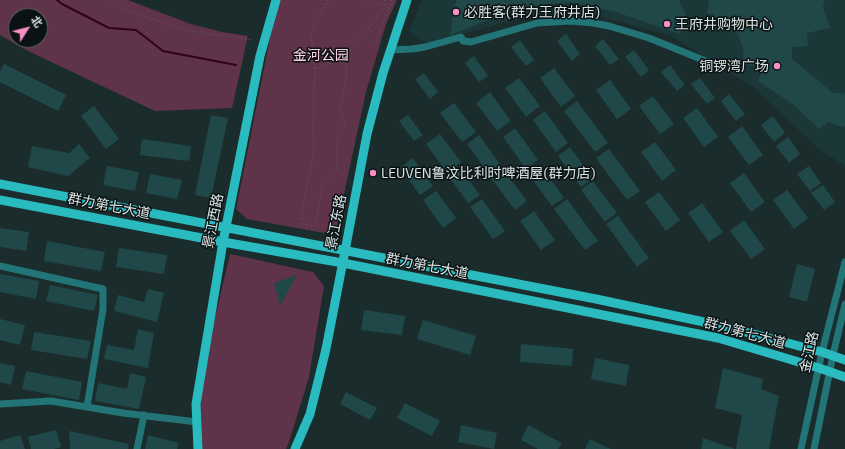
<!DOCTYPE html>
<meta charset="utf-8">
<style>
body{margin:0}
#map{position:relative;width:845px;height:449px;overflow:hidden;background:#1a2c2c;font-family:"Exo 2","Noto Sans SC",sans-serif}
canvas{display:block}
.north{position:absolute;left:8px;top:8px;width:40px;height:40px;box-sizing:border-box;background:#0b1213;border:1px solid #5d6667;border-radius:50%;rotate:54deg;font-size:11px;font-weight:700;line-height:16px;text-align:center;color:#d9e4e4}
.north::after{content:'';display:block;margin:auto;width:14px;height:18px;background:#fb8fc5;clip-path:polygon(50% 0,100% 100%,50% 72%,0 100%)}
</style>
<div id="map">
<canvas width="845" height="449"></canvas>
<div class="north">北</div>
</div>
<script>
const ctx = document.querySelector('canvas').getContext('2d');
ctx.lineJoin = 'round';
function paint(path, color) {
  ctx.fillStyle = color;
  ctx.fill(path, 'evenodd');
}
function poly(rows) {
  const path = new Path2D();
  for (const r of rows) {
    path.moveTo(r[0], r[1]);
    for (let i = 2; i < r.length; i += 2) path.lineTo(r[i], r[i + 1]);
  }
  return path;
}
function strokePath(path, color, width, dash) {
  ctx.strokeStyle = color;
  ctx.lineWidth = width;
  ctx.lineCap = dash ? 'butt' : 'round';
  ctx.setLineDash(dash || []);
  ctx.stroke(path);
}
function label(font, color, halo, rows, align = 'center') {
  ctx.font = font + ' "Exo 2","Noto Sans SC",sans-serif';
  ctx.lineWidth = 3;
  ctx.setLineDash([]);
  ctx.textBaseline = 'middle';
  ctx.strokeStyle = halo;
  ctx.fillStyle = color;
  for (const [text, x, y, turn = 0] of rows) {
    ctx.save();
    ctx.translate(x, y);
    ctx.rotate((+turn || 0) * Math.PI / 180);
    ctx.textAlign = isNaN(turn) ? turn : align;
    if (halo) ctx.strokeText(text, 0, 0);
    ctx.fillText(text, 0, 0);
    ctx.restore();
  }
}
const built = poly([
 [422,0,845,0,845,166,820,150,754,88,671,36,584,12,513,20,426,44,409,32]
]);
const green = poly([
 [0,0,128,0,191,24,222,32,248,36,232,108,155,111,30,52,0,35],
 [16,16,40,16,40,40,16,40],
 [280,0,397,0,386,24,366,92,337,226,324,233,247,219,236,209,272,28],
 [230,254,313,272,324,286,309,377,290,439,286,449,202,449,199,406,203,368]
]);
const stream = poly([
 [57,0,62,4,109,28,136,30,163,51,236,65]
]);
const building = poly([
 [456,0,680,0,679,1,686,14,680,34,616,12,570,2,520,8,450,35],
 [709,0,825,0,823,7,830,28,807,33,808,46,792,47,792,59,833,93,842,93,845,94,845,126,842,127,828,122,819,129,794,105,758,81,762,67,744,64,743,48,738,35,726,22,707,13],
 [566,34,580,54,572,61,557,41],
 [603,39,619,59,610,65,595,46],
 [520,40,534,60,526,66,511,47],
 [634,50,649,70,641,77,625,57],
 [474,56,488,76,479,82,465,63],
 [4,64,66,95,58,111,0,82,0,72],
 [670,65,685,85,677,91,661,72],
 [554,68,575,96,561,107,540,78],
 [424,73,438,92,430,99,415,79],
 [519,78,540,106,526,117,505,88],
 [700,78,715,98,707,104,691,84],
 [610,80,631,109,617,119,596,90],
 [490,92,511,121,497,131,476,103],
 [729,94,745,114,736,121,721,101],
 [653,96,674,124,660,134,639,106],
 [577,101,608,143,595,152,564,111],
 [454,103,476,132,462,142,440,113],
 [94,106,119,139,106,149,81,116],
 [697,108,718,137,704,147,683,118],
 [545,111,568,143,556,152,533,120],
 [211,115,228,118,211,198,195,195],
 [408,115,423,135,414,141,399,121],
 [773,116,785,133,774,142,761,125],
 [742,126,763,155,749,165,728,137],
 [515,128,538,160,526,169,503,137],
 [440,134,461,162,447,173,426,144],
 [479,135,502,167,490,176,467,144],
 [788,137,800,154,789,163,776,146],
 [142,139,191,146,189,161,140,155],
 [655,142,676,170,662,181,641,152],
 [79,144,90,158,68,176,28,167,32,146,69,153],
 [570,147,593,179,581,187,558,156],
 [609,149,640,191,627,200,596,158],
 [413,158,433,186,420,195,400,168],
 [107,166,139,172,135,191,103,185],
 [541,166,564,198,552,206,529,175],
 [809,166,821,183,810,191,797,174],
 [461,169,480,195,468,203,449,177],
 [503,169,527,201,515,210,491,178],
 [744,173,765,202,751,212,730,183],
 [150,174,182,180,177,199,146,193],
 [593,181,617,213,605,222,581,190],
 [823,185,835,202,824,210,811,193],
 [787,190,808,218,794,229,773,200],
 [436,191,456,218,443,228,423,200],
 [659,192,680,220,666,231,645,202],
 [482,199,505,231,493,239,470,207],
 [567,199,598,241,585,250,554,209],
 [702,203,723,232,709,242,688,213],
 [534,211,555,240,541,250,520,221],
 [618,216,649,258,637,267,606,224],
 [744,220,765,249,751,259,730,231],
 [0,228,29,232,26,251,0,247],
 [47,241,105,252,101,271,44,261],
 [119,248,167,255,164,274,116,267],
 [797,264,815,269,807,302,789,297],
 [0,274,39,281,36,299,0,292],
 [297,275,280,306,274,283],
 [50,285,98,295,94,311,46,301],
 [148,289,164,293,157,322,114,311,118,295,144,302],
 [364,310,405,316,402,335,361,330],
 [0,319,25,325,20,345,0,340],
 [423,320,476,336,470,355,417,339],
 [138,329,154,333,148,368,104,359,107,345,134,350],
 [34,332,91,341,87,359,31,350],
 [521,344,573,349,572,366,520,362],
 [595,358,629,365,626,386,591,379],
 [0,363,15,366,11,385,0,382],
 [723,368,763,379,761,389,779,396,769,449,736,449,742,415,715,408],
 [26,371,82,382,79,400,22,389],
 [130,373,146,377,139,409,95,401,98,383,127,389],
 [346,392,377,408,370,420,340,404],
 [405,403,440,421,432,436,397,418],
 [461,425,497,433,494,449,458,442],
 [528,425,562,443,558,449,538,449,521,440],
 [56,430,61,447,54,449,31,449,28,437],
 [69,431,129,444,128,449,70,449],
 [20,435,25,449,0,449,0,441],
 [148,435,179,443,177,449,145,449],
 [703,438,735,449,701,449],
 [590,439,611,449,585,449]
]);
const path = poly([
 [108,0,129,12,190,31,253,40],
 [328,0,311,33,315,68,313,125,314,152,300,223,315,226,323,182,337,169,337,140,345,124,340,110,346,82,347,54,386,6,363,0],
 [385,0,386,6,389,7],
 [375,46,392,0],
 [315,69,346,58]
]);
const minor = poly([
 [390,50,412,49,425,47,461,37,463,41,471,42,537,23,570,21,593,23,609,26,649,38,713,64],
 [0,266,103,289,103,309,87,407],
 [0,404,51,401,123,413,197,422],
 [137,449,144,415],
 [801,449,822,352,845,262],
 [814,449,833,355,845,304]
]);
const major = poly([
 [0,184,596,299,723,326,822,352,845,360],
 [0,200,223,242,343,263,718,338,819,368,845,377],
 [198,449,196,404,223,242,260,56,276,0],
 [295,449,310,414,326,349,345,251,367,134,383,73,407,0]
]);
const markers = [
 [456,12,4,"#fb8fc5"],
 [667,24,4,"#fb8fc5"],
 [777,66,4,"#fb8fc5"],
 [373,173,4,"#fb8fc5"]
];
const poiNames = [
 ["必胜客(群力王府井店)",464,12],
 ["王府井购物中心",675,24],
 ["铜锣湾广场",769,66,"right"],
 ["LEUVEN鲁汶比利时啤酒屋(群力店)",381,173]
];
const parkNames = [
 ["金河公园",321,55]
];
const streetNames = [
 ["群力第七大道",109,206,11],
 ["景江西路",213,221,-79],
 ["景江东路",336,222,-79],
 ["群力第七大道",427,266,11],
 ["群力第七大道",745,333,15],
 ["金江路",809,352,-77]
];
paint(built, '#1b3737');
paint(green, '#5f3349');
strokePath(stream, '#33001e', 2);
paint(building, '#214849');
strokePath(path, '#596969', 1, [1, 3]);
strokePath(minor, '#227477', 7);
strokePath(major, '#29bbbf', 9);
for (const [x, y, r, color] of markers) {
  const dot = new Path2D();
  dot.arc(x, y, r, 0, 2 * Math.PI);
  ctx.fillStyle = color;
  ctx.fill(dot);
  strokePath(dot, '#0b1213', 1.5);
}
label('14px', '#d9e4e4', '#0b1213', poiNames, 'left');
label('14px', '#fed2e5', '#0b1213', parkNames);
label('14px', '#d9e4e4', '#0b1213', streetNames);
</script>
